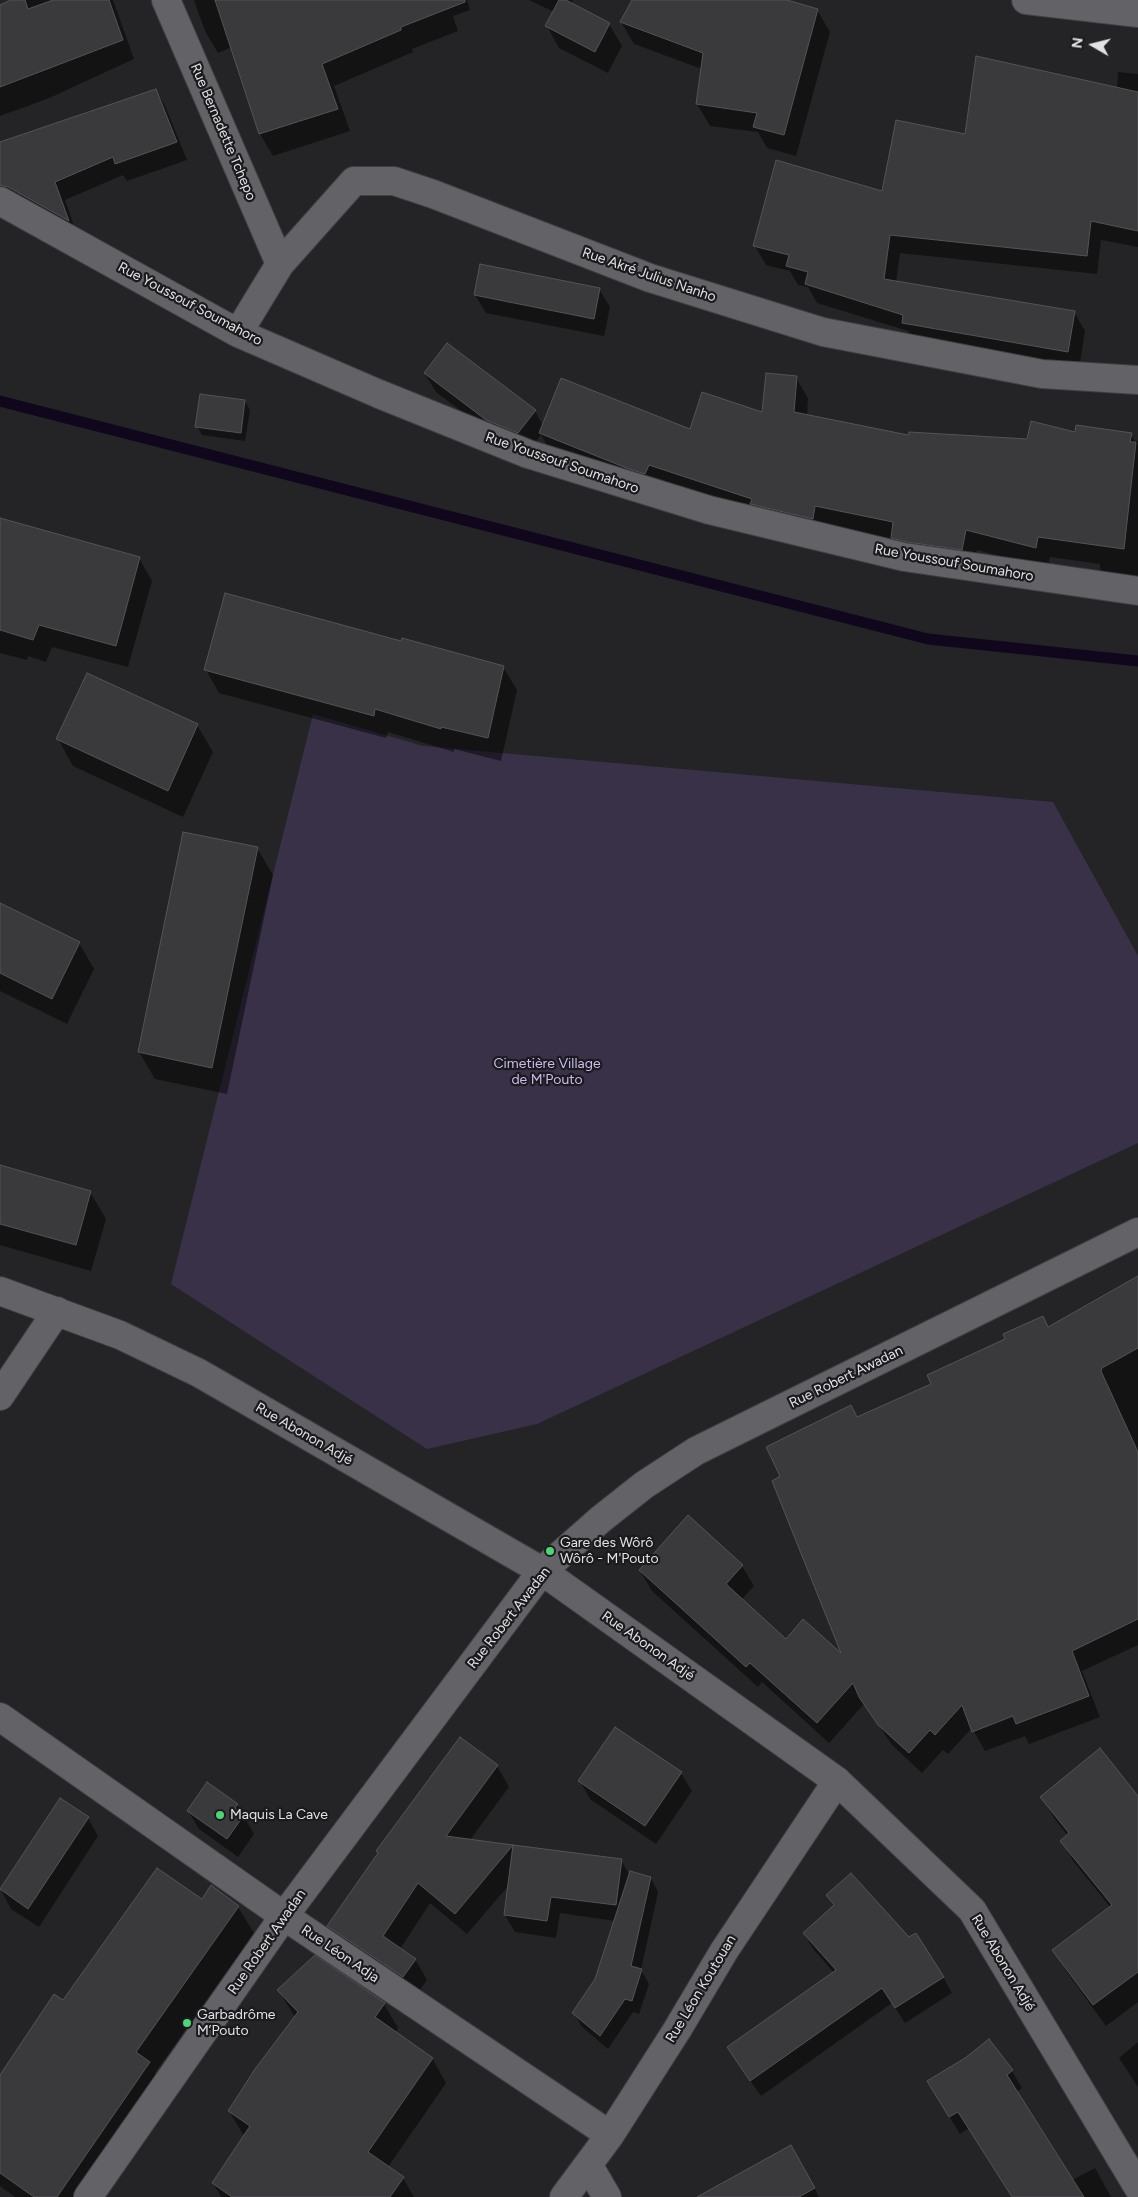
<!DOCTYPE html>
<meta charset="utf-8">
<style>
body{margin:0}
#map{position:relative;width:1138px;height:2197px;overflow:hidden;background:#242427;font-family:Figtree,sans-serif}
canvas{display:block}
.north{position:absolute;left:1068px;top:20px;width:50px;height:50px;-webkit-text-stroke:4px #1b1a1d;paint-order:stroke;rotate:278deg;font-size:14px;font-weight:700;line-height:20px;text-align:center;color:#e2e1e3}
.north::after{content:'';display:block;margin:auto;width:18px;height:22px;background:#e2e1e3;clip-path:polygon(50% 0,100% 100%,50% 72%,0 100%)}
</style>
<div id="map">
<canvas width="1138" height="2197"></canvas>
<div class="north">N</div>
</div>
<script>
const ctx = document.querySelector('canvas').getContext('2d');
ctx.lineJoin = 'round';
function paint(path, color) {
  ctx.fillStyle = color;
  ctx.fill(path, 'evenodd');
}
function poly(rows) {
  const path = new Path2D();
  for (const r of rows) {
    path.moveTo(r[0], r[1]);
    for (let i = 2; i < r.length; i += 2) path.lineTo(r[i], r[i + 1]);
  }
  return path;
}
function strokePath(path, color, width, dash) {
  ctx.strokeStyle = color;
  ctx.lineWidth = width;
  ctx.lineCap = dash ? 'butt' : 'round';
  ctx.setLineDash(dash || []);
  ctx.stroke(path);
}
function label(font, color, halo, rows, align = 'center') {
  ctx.font = font + ' Figtree,sans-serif';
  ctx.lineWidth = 4.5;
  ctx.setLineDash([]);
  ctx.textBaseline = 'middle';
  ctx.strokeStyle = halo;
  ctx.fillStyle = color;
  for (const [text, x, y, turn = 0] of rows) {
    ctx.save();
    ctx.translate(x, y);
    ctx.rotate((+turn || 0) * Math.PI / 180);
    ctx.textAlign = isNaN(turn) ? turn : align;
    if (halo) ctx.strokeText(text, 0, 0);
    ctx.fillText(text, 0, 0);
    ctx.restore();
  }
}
const green = poly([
 [313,714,423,746,1053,802,1138,956,1138,1143,537,1424,427,1449,171,1284]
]);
const shadow = poly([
 [14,0,113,0,134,59,47,99,0,116,0,6],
 [194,0,467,0,470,10,453,16,458,31,412,49,413,52,334,86,350,131,273,156,260,134,232,47,218,53,205,31],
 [529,0,573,0,571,4,609,24,622,46,608,73,559,48,547,26,554,12],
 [633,0,787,0,817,10,830,32,796,156,767,148,758,132,710,126,697,104,702,69,634,44,621,22],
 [1118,72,1138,74,1138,247,1101,240,1097,274,900,253,896,282,1074,312,1085,331,1079,370,914,342,908,331,817,303,808,287,798,285,790,271,766,265,755,246,883,193,966,135,1117,88],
 [156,90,166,108,187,160,127,181,123,175,65,200,78,238,0,202,0,143],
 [599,289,610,307,604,336,486,313,475,295],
 [425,374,535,411,543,426,691,431,763,413,796,378,808,398,807,416,909,437,1028,440,1076,434,1131,434,1135,441,1138,441,1138,594,1112,590,1100,569,1100,564,1050,557,1047,569,977,550,974,570,905,558,894,540,826,526,824,539,552,454,541,435,529,451,497,438,436,392],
 [245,401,250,410,245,441,202,435,197,426],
 [0,519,139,558,152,581,128,667,52,647,46,662,28,656,27,660,0,653],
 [402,642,503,667,517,690,501,761,454,749,454,752,388,732,386,738,219,693,206,670],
 [197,725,213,752,183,817,73,766,58,739],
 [257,848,273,875,227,1094,155,1079,139,1052],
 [0,904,79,943,94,969,67,1024,0,991],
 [0,1166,90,1192,106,1219,91,1271,0,1245],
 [1138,1278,1138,1645,1082,1671,1100,1717,1029,1744,1025,1736,985,1751,972,1728,948,1754,943,1750,922,1773,892,1745,864,1704,829,1743,762,1682,758,1687,652,1591,640,1571,742,1566,754,1586,741,1600,786,1640,845,1658,857,1418,933,1385,1048,1328],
 [615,1728,681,1773,692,1791,656,1844,590,1799,580,1781],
 [497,1766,509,1787,470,1840,513,1846,515,1849,621,1860,630,1876,651,1878,658,1892,641,1970,649,1984,639,2014,633,2012,608,2049,582,2027,574,2013,596,1979,615,1921,560,1913,556,1938,515,1932,505,1915,509,1885,467,1934,430,1903,400,1949,415,1959,427,1980,415,1997,341,1947,329,1926],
 [1042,1797,1138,1798,1138,2002,1106,2026,1066,1971,1054,1950,1111,1908,1074,1862,1062,1841,1068,1836,1054,1818],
 [60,1800,88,1818,98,1836,39,1927,11,1909,1,1890],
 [237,1805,254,1834,238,1857,199,1829,188,1811],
 [827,1896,943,1977,952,1993,905,2023,892,2003,761,2096,738,2063,834,1973,814,1950,804,1934,834,1907],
 [202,1901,238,1907,254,1933,155,2073,164,2089,90,2197,15,2197,0,2186,0,2077,63,2002],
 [278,1990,384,2004,398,2028,395,2033,432,2058,446,2083,388,2167,403,2178,414,2197,221,2197,213,2183,244,2136,229,2111,295,2017],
 [989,2041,1012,2071,1022,2088,1017,2092,1072,2180,1095,2168,1111,2197,1012,2197,969,2128,960,2134,938,2098,966,2059],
 [1138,2042,1138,2087,1119,2058],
 [802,2165,819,2197,699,2197]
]);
const stream = poly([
 [0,401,928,639,1138,661]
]);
const building = poly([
 [11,0,25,0,28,9,53,0,109,0,123,40,0,87,0,5,11,0],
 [215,0,465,0,465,2,401,27,401,30,322,64,338,109,259,134,215,0],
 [559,0,566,0,610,23,595,52,545,26,559,0],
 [632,0,787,0,818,9,784,135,753,127,757,113,696,104,703,53,620,22,632,0],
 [976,56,1138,92,1138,231,1091,221,1087,256,890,235,884,279,1075,311,1068,352,902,323,903,315,805,284,808,272,786,266,789,255,753,246,776,160,882,191,896,120,965,134,976,56],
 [156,89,177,142,115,164,113,157,55,182,69,221,8,187,0,185,0,142,156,89],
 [480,264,600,288,594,319,474,295,480,264],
 [447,343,536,410,518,433,486,420,424,373,447,343],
 [766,373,797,376,794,412,908,435,909,432,1027,439,1031,421,1075,432,1076,425,1132,433,1130,442,1136,442,1124,549,1038,537,1036,548,966,530,962,550,907,542,891,538,893,522,815,506,813,519,750,504,752,499,649,465,645,474,629,469,539,433,561,378,690,429,702,392,762,412,766,373],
 [200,394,245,400,241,433,195,427,200,394],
 [0,518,140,557,116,646,39,625,33,640,0,630,0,518],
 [225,593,401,641,402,638,504,666,488,738,441,727,441,729,375,709,374,716,204,670,225,593],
 [87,673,198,724,168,791,56,739,87,673],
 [183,832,258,847,212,1068,138,1052,183,832],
 [0,903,80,942,52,999,0,973,0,903],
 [0,1165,91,1191,76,1245,0,1224,0,1165],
 [1138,1276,1138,1348,1102,1368,1101,1371,1138,1452,1138,1619,1072,1651,1089,1696,1016,1724,1013,1716,972,1732,962,1705,935,1735,930,1730,909,1753,878,1725,859,1697,853,1683,817,1723,750,1663,746,1667,639,1570,688,1515,743,1565,726,1584,786,1639,803,1619,841,1653,772,1481,780,1476,766,1447,851,1405,857,1417,931,1384,927,1375,1005,1339,1003,1334,1043,1316,1048,1327,1138,1276],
 [615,1727,682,1772,645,1826,578,1781,615,1727],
 [460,1737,498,1765,446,1836,513,1845,455,1914,418,1883,383,1936,416,1959,403,1977,327,1926,378,1853,376,1851,460,1737],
 [1100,1748,1138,1796,1138,1972,1093,2005,1052,1950,1112,1905,1060,1841,1069,1833,1040,1797,1100,1748],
 [207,1782,238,1804,235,1808,244,1815,227,1839,187,1811,207,1782],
 [60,1798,89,1817,28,1909,0,1889,60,1798],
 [513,1845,622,1859,616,1905,551,1897,547,1921,504,1915,513,1845],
 [157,1868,202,1899,211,1885,239,1906,136,2052,150,2062,57,2197,34,2197,0,2173,0,2075,54,1994,63,2000,157,1868],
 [630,1871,651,1877,631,1966,642,1969,632,2001,625,1999,600,2036,572,2013,595,1979,630,1871],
 [851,1873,909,1937,916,1933,944,1977,895,2008,882,1988,750,2081,727,2047,836,1970,803,1933,834,1905,826,1895,851,1873],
 [315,1955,385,2003,375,2017,433,2058,368,2152,404,2177,390,2197,232,2197,212,2183,250,2126,228,2111,255,2069,298,2012,277,1990,315,1955],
 [989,2039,1013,2070,1007,2075,1084,2197,1012,2197,958,2112,949,2117,927,2081,965,2058,989,2039],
 [791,2145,815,2188,799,2197,697,2197,791,2145]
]);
const street = poly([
 [166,0,280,264],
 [1026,0,1138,13],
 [0,201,238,333,379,394,528,454,709,510,904,557,1138,591],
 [238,333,280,264,354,181,394,181,433,194,650,278,823,332,1042,374,1138,380],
 [0,1291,120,1335,199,1373,542,1571,837,1781,972,1910,1138,2187],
 [0,1396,57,1311],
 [0,1717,284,1916,610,2135],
 [589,2166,607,2197],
 [88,2197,284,1916,542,1571,601,1519,644,1485,696,1451,1138,1232],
 [564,2197,610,2135,677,2030,724,1951,837,1781]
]);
const markers = [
 [550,1551,5,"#4dd676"],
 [220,1815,5,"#4dd676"],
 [187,2023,5,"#4dd676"]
];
const streetNames = [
 ["Rue Bernadette Tchepo",223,132,67],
 ["Rue Akré Julius Nanho",649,275,19],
 ["Rue Youssouf Soumahoro",190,304,28],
 ["Rue Youssouf Soumahoro",562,463,19],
 ["Rue Youssouf Soumahoro",954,563,10],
 ["Rue Robert Awadan",846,1377,-26],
 ["Rue Abonon Adjé",304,1434,30],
 ["Rue Robert Awadan",509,1618,-52],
 ["Rue Abonon Adjé",648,1646,35],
 ["Rue Robert Awadan",267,1942,-55],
 ["Rue Léon Adja",340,1954,34],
 ["Rue Abonon Adjé",1003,1963,59],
 ["Rue Léon Koutouan",701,1989,-59]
];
const parkNames = [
 ["Cimetière Village",547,1064],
 ["de M'Pouto",547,1080]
];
const poiNames = [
 ["Gare des Wôrô",560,1543],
 ["Wôrô - M'Pouto",560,1559],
 ["Maquis La Cave",230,1815],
 ["Garbadrôme",197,2015],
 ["M’Pouto",197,2031]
];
paint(green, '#393148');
paint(shadow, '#0007');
strokePath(stream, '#10071d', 11);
paint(building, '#3a393c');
strokePath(building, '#545357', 1);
strokePath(street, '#414043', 30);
strokePath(street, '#636266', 28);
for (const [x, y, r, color] of markers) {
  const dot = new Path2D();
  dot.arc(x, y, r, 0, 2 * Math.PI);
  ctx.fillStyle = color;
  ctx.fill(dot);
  strokePath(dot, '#1b1a1d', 2);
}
label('14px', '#e2e1e3', '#1b1a1d', streetNames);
label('14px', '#ccbaf0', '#1b1a1d', parkNames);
label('14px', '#e2e1e3', '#1b1a1d', poiNames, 'left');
</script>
